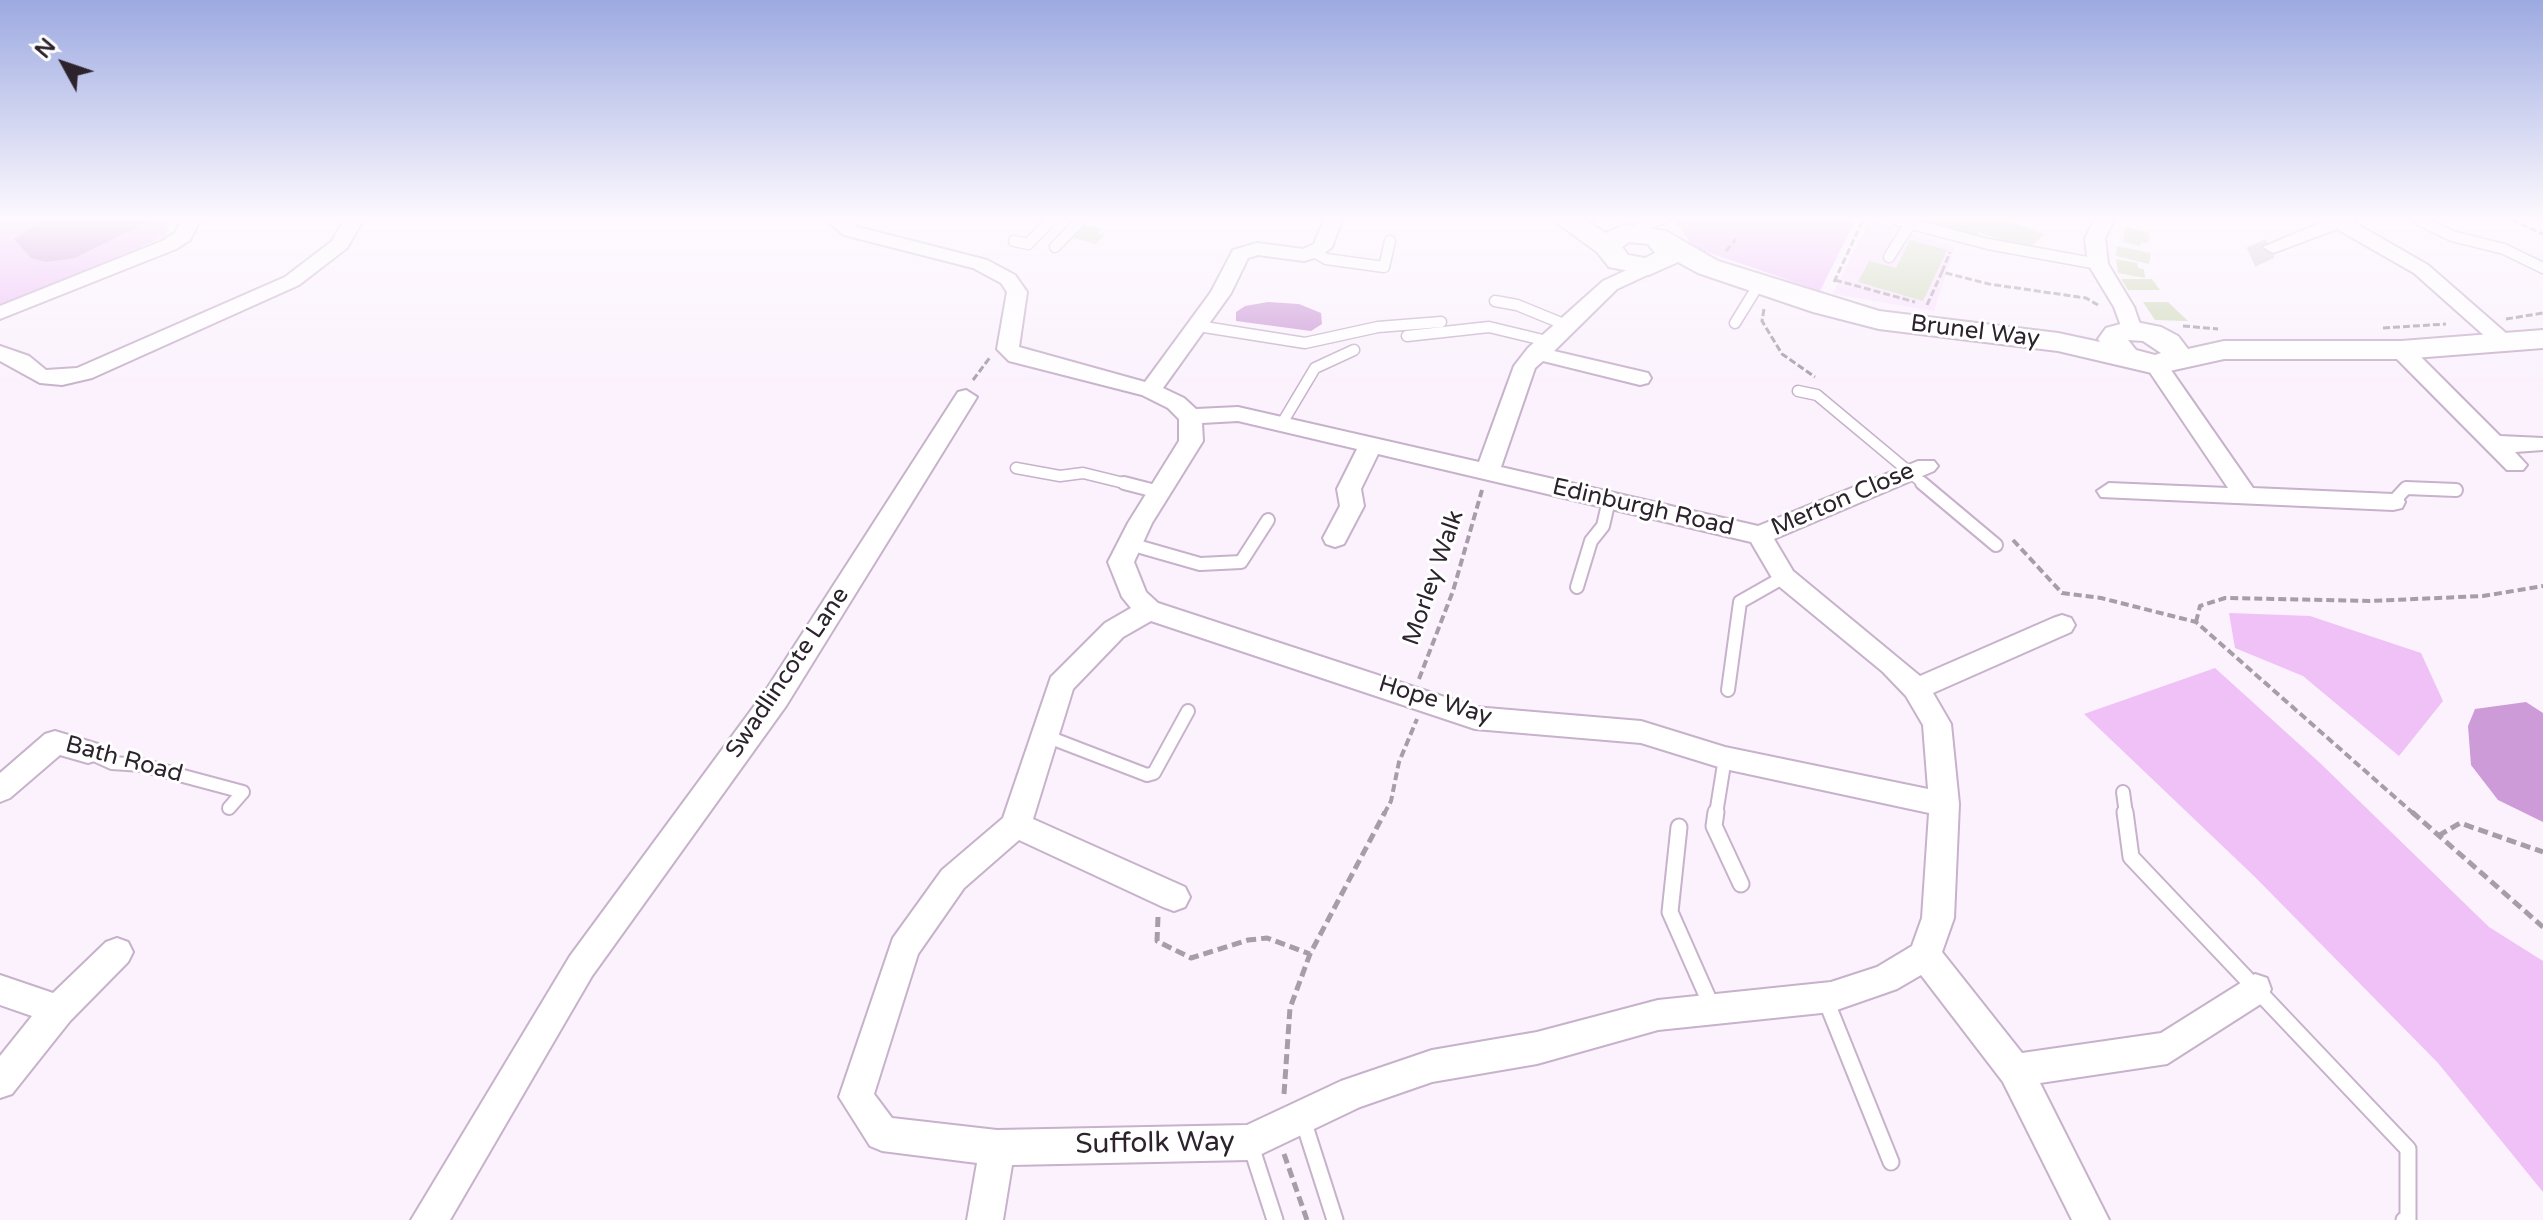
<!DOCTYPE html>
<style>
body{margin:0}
#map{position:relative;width:2543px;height:1220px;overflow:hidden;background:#fbf2fd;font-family:"Varela Round",sans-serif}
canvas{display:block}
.north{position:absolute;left:24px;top:24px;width:80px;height:80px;-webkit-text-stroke:6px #fff;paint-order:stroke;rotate:310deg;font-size:22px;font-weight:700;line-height:32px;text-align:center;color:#2c232d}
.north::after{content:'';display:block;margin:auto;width:28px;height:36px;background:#2c232d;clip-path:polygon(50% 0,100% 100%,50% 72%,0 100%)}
</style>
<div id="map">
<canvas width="2543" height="1220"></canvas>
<div class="north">N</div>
</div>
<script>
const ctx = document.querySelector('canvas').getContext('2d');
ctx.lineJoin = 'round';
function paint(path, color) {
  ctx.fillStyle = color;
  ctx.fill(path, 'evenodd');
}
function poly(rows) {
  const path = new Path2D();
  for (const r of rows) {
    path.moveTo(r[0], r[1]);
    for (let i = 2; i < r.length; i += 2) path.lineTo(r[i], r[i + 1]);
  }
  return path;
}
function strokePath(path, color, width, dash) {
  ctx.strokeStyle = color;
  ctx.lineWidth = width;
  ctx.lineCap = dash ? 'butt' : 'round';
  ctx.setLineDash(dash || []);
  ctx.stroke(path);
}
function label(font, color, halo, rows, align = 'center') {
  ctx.font = font + ' "Varela Round",sans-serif';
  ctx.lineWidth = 6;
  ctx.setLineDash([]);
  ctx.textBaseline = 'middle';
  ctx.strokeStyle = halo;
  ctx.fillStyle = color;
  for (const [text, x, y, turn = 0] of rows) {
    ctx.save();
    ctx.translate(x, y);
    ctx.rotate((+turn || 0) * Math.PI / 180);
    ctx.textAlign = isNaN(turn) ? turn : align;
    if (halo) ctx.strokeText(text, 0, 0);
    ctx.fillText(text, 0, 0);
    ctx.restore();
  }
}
const built = poly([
 [1869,220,1955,247,1934,311,1833,294]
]);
const green = poly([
 [0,220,170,220,166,236,0,308],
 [1675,221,1676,220,1855,221,1820,291,1693,247],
 [2229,613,2310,616,2421,653,2443,701,2399,756,2303,676,2235,648],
 [2215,668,2320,763,2489,927,2543,961,2543,1192,2438,1063,2255,877,2084,714]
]);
const water = poly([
 [43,220,151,220,75,258,46,262,31,258,14,239],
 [1268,302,1299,304,1321,313,1322,324,1311,331,1236,321,1236,312,1245,306],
 [2526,702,2543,713,2543,822,2498,800,2471,765,2468,726,2475,709]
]);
const building = poly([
 [1917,220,2006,220,2044,234,2028,250,1979,232,1976,235],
 [1084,225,1101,229,1097,233,1104,235,1096,244,1072,238],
 [2125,227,2149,233,2148,243,2141,242,2140,246,2123,242],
 [1910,240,1947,250,1923,301,1858,282,1869,261,1896,268],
 [2117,246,2151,253,2149,264,2116,256],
 [2116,259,2137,263,2138,268,2144,269,2145,278,2118,273],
 [2121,279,2152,279,2160,290,2128,290],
 [2143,302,2168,302,2188,321,2155,320]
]);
const streetTunnel = poly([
 [2251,257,2273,247]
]);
const pathFar2 = poly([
 [2512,220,2543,234],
 [1726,251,1736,239],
 [1942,272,1950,252],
 [1835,280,1915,302],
 [1834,282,1863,220],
 [1927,305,1942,272,1989,284,2086,298,2098,305],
 [1764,309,1762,321,1782,354,1815,377],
 [2506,319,2543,313],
 [2183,326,2218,329],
 [2383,328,2446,324],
 [973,380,991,356]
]);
const pathFar1 = poly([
 [2013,540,2062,593,2101,598,2196,622,2414,814],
 [2196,622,2200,606,2225,598,2370,601,2483,596,2543,586],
 [1419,679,1453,591,1482,490],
 [1384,814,1391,801,1399,762,1417,719]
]);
const path = poly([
 [2412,812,2543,927],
 [2438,836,2460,823,2543,852],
 [1158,917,1157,941,1191,958,1248,940,1267,938,1310,954],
 [1284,1094,1290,1008,1310,954,1385,812],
 [1284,1154,1307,1220]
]);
const laneFar2 = poly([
 [1896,220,1988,244,2098,264],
 [2419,220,2452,236,2504,249,2543,268],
 [1014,241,1028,244,1051,220],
 [1055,247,1081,220],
 [1314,252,1326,259,1384,267,1390,241],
 [1889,257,1910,224],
 [1495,301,1517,305,1566,325],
 [1735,323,1759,284],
 [1198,326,1305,343,1378,327,1441,322],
 [1407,336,1489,327,1547,341],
 [1798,391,1817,395,1925,485],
 [1281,425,1315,368,1354,350],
 [1016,468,1060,476,1083,473,1132,485]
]);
const laneFar1 = poly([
 [1124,483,1159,492],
 [1922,483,1996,545],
 [2393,502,2406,488,2456,490],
 [1130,544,1200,564,1241,562,1268,520],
 [1577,587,1591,541,1603,526,1609,500],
 [1728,690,1740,602,1784,577],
 [1043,735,1147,775,1154,773,1188,711],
 [88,752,112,763,142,765,243,792,229,808],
 [2123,792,2126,814],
 [1716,814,1725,758]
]);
const lane = poly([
 [1716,812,1714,826,1741,884],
 [2125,812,2131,857,2408,1149,2408,1219,2404,1220],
 [1679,827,1670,912,1712,1007],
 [1825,998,1891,1162],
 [1303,1120,1335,1220],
 [1250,1143,1275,1220]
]);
const street = poly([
 [181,220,200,220,190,240,176,249,0,319,0,306,162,241,175,233,181,220],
 [344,220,363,220,347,248,299,285,92,378,62,385,40,383,0,361,0,346,29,356,46,370,77,368,285,277,332,241,344,220],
 [825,220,847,220,858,227,987,260,1015,275,1027,292,1019,347,1145,382,1211,292,1233,250,1257,243,1303,249,1314,244,1324,220,1342,220,1332,247,1321,256,1304,261,1258,255,1248,258,1231,293,1163,388,1184,398,1196,409,1238,407,1479,462,1514,366,1528,348,1603,281,1642,263,1656,263,1659,267,1656,271,1617,289,1554,351,1648,373,1651,378,1648,383,1640,385,1543,361,1535,368,1501,467,1758,526,1918,461,1934,461,1938,466,1934,471,1774,539,1793,571,1920,676,2053,618,2062,615,2071,618,2075,625,2071,632,1933,693,1951,724,1959,804,1954,918,1942,952,2022,1053,2161,1033,2255,974,2267,978,2271,989,2267,1000,2167,1064,2040,1083,2109,1220,2072,1220,2003,1082,1921,975,1897,989,1831,1012,1658,1030,1537,1064,1432,1082,1360,1107,1249,1160,1012,1165,1003,1220,967,1220,977,1163,882,1151,870,1146,839,1097,893,938,942,870,1003,818,1051,677,1105,623,1131,608,1122,597,1108,562,1128,523,1179,441,1179,419,1168,408,1142,395,1009,361,997,349,1007,292,1001,283,973,268,844,235,825,220],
 [1238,421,1357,449,1337,489,1340,506,1323,538,1326,544,1335,547,1344,544,1364,506,1361,489,1378,454,1751,542,1775,583,1883,672,1906,696,1923,725,1928,789,1725,747,1641,721,1475,707,1158,603,1146,592,1134,562,1152,523,1203,441,1202,423,1238,421],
 [1151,621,1475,729,1641,743,1725,769,1929,813,1922,918,1912,946,1877,967,1831,982,1658,1000,1537,1032,1432,1050,1341,1081,1247,1125,997,1130,892,1118,874,1094,918,954,964,888,1019,840,1163,907,1174,911,1185,907,1190,897,1185,887,1033,819,1073,689,1123,637,1151,621],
 [1644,220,1670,220,1631,238,1621,232,1644,220],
 [2095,220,2114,220,2105,238,2108,264,2134,307,2142,330,2138,334,2124,334,2114,307,2088,264,2085,238,2095,220],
 [2327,220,2354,220,2353,222,2428,265,2515,341,2512,346,2496,346,2414,273,2337,229,2273,253,2263,247,2327,220],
 [2401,344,2409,345,2500,436,2543,438,2543,450,2515,452,2527,465,2523,470,2507,470,2393,355,2390,350,2393,345,2401,344],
 [2156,358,2164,360,2253,488,2393,494,2402,496,2405,502,2402,508,2393,510,2101,497,2097,491,2109,483,2228,488,2145,365,2156,358],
 [966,390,977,397,786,706,592,976,450,1220,411,1220,570,956,766,690,958,392,966,390],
 [55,731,98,744,102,752,98,760,88,763,60,755,10,798,0,802,0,773,45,734,55,731],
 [117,938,128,942,133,952,128,962,70,1021,12,1094,0,1098,0,1056,32,1016,0,1005,0,975,53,993,106,942,117,938]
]);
const secondary = poly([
 [1553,220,1584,220,1606,233,1623,225,1666,231,1718,261,1879,311,2058,333,2100,342,2098,339,2106,328,2131,321,2161,327,2178,336,2188,349,2224,341,2401,341,2543,330,2543,348,2401,359,2224,359,2156,374,2058,351,1879,329,1813,312,1698,273,1678,262,1649,275,1609,267,1597,252,1553,220],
 [1629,242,1648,244,1655,253,1645,258,1628,255,1622,247,1629,242],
 [2128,340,2143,341,2161,353,2155,355,2136,350,2128,340]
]);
const streetNames = [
 ["Brunel Way",1975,332,7],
 ["Merton Close",1843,500,-23],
 ["Edinburgh Road",1643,508,13],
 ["Morley Walk",1434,578,-71],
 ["Swadlincote Lane",788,673,-56],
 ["Hope Way",1435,701,17],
 ["Bath Road",124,760,15]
];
const nearStreetnames = [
 ["Suffolk Way",1155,1144,-1]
];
paint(built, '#f9e2fd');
paint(green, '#efc1f7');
paint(water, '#cd9bd7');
paint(building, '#cfdaba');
strokePath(streetTunnel, '#d2c9d3', 21, [21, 11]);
strokePath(laneFar2, '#c7b1cb', 13);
strokePath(laneFar1, '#c7b1cb', 16);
strokePath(lane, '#c7b1cb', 19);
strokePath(street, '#c7b1cb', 4);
strokePath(secondary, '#c7b1cb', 4);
strokePath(pathFar2, '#a69da8', 3, [7, 3]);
strokePath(pathFar1, '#a69da8', 4, [8, 4]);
strokePath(path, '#a69da8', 5, [10, 5]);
strokePath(laneFar2, '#fff', 10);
strokePath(laneFar1, '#fff', 12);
strokePath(lane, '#fff', 15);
paint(street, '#fff');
paint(secondary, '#fff');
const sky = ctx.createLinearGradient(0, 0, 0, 390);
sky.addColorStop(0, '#9daae1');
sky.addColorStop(0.56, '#fdf9fe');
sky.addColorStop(1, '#fdf9fe00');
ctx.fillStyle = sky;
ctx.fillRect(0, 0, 2543, 390);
label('24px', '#2c232d', '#fff', streetNames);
label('28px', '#2c232d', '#fff', nearStreetnames);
</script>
